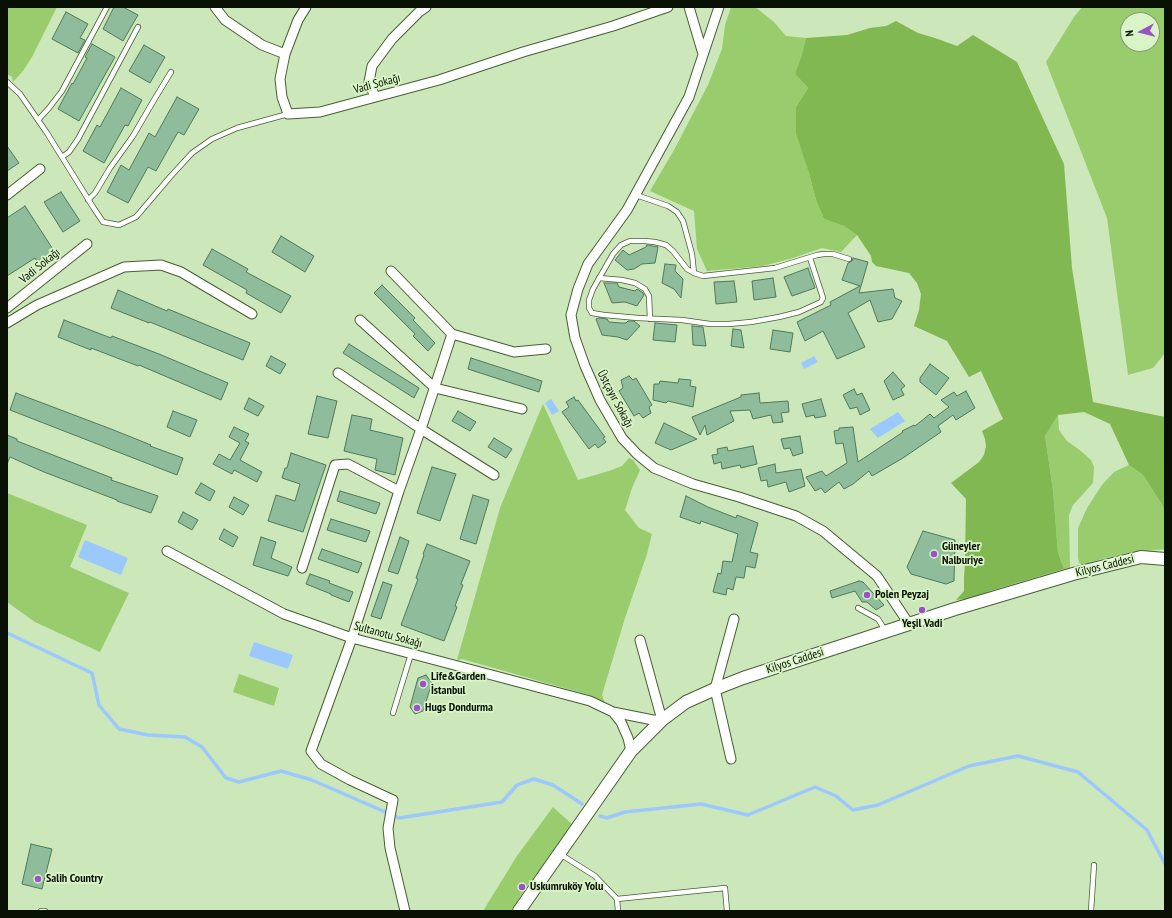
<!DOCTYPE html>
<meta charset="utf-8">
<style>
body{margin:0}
#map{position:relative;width:1172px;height:918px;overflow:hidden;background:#cce7b9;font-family:"PT Sans Narrow",sans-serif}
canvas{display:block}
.frame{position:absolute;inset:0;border:8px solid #081103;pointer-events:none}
.north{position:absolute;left:1120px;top:12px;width:40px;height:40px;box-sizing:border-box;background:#d9f4c6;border:1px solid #859978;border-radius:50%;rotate:263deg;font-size:11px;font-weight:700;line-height:16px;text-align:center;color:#081103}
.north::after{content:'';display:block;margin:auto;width:14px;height:18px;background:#9c51c4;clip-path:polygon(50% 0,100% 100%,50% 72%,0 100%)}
</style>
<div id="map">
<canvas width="1172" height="918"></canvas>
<div class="frame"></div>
<div class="north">N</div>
</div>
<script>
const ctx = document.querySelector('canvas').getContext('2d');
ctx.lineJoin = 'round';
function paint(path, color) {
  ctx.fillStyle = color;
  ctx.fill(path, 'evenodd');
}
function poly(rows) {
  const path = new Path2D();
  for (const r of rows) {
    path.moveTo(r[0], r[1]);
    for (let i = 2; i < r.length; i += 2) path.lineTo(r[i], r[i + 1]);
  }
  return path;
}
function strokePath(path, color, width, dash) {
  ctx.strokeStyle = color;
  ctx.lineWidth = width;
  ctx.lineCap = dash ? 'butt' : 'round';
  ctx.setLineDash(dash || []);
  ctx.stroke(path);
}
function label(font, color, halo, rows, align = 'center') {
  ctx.font = font + ' "PT Sans Narrow",sans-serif';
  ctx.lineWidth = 3.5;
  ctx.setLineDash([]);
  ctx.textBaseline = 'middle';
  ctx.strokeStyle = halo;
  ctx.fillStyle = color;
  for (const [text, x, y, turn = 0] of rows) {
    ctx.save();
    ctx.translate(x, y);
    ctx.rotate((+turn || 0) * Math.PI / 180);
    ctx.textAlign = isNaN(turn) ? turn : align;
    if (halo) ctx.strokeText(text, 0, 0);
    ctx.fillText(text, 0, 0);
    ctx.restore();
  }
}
const green = poly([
 [7,7,57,7,32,57,23,71,13,82,12,77,7,74],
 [731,7,755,7,774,22,786,36,806,38,802,54,795,74,808,88,796,107,809,173,816,200,824,219,844,226,857,235,841,252,822,248,790,259,762,266,707,271,697,249,694,211,650,191,674,150,708,85,722,49,725,25],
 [1082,7,1165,7,1165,353,1153,368,1128,375,1107,218,1046,62,1074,17],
 [1128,20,1152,20,1152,44,1128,44],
 [543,404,578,480,609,471,622,466,629,458,633,460,640,470,632,488,625,510,639,528,652,534,647,554,625,618,602,695,605,703,589,695,462,659,457,660,500,508],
 [1058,415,1059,430,1067,441,1081,451,1091,460,1094,467,1093,483,1073,505,1069,515,1070,569,1064,569,1058,553,1053,490,1045,436],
 [1129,465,1143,475,1163,506,1165,521,1165,549,1128,553,1102,559,1083,565,1079,563,1078,557,1078,528,1087,508,1102,485,1114,472],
 [7,493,87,525,70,567,129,593,100,652,35,622,7,602],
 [239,674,279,688,274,706,233,692],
 [553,807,574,826,525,889,511,911,483,911,517,856]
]);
const forest = poly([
 [896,21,918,33,935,38,957,46,973,35,1017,62,1064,164,1072,268,1093,402,1165,417,1165,521,1163,506,1143,475,1129,465,1110,424,1084,412,1058,415,1045,436,1053,490,1058,553,1064,569,990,591,975,598,956,600,964,591,964,578,965,563,966,499,951,483,979,462,984,455,986,446,985,439,982,431,1003,419,981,371,969,377,947,341,914,326,919,310,921,294,917,283,909,273,876,266,872,262,871,256,857,235,844,226,824,219,816,200,809,173,796,133,796,107,808,88,795,74,802,54,806,38,847,35,870,28,886,26]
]);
const water = poly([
 [814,356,818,362,804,369,801,363],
 [551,399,559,411,552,415,545,403],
 [898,412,905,421,878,438,870,429],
 [85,540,128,558,121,575,78,557],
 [254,642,293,655,288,669,249,656]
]);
const stream = poly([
 [7,633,92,673,99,705,119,729,148,735,185,737,202,747,226,778,239,782,281,771,312,780,399,818,502,802,517,785,534,779,553,785,582,804],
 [600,816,607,818,625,812,701,804,748,815,815,787,836,796,853,810,878,805,969,766,1018,756,1078,772,1147,830,1165,864]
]);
const building = poly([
 [114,7,123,7,138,15,123,41,103,29,114,7],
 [66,12,88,24,80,38,85,40,78,53,52,39,66,12],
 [92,44,115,57,79,121,58,109,72,83,73,84,87,58,85,57,92,44],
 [144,45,165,57,150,83,129,71,144,45],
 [121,88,142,100,128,126,125,125,104,163,83,151,97,125,100,127,121,88],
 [177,97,199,109,184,135,178,132,156,171,148,167,128,203,107,192,121,165,129,170,149,133,155,137,177,97],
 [7,146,19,163,7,171,7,146],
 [61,192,80,221,63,232,44,202,61,192],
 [25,206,56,254,39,265,35,258,7,276,7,218,25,206],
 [281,236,314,256,305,272,272,252,281,236],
 [647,245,658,247,655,263,642,264,634,269,627,270,615,260,623,250,629,255,646,247,647,245],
 [212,249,248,269,246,272,291,296,281,313,246,293,247,290,203,265,212,249],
 [853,258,868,262,859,293,893,289,895,298,902,301,892,319,878,322,870,300,848,313,865,347,837,359,823,331,805,341,797,322,831,305,830,302,860,286,842,280,848,263,852,261,853,258],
 [665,264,676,265,675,271,683,279,681,298,674,289,662,283,665,264],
 [808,268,815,288,792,296,784,277,808,268],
 [773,278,776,297,754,300,752,281,773,278],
 [734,281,737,302,716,304,714,282,734,281],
 [604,283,617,283,619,287,635,291,637,289,642,292,644,295,637,306,625,302,612,303,604,283],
 [382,285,415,318,413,320,435,343,428,351,413,336,415,334,374,293,382,285],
 [118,290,167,311,168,309,250,343,243,360,150,322,149,323,111,308,118,290],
 [599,318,607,319,609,322,621,323,626,323,628,321,634,321,640,326,627,340,618,337,602,335,596,319,599,318],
 [64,320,111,338,112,336,159,354,228,383,221,400,139,365,138,366,91,348,91,350,58,337,64,320],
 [655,323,677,325,675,342,653,340,655,323],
 [692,326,703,327,706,346,693,345,692,326],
 [733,329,741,330,744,348,731,346,733,329],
 [773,330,793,333,790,352,770,349,773,330],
 [349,344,419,388,414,398,343,353,349,344],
 [271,356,286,364,280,374,266,366,271,356],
 [471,358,542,381,539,392,468,369,471,358],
 [930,364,949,378,936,395,920,382,920,378,930,364],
 [893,372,905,386,901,389,904,395,893,400,884,381,893,372],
 [629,376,633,380,636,378,652,405,649,407,651,413,643,418,639,413,634,416,619,391,623,388,621,380,629,376],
 [679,379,691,380,690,386,696,387,693,407,668,401,666,403,653,400,654,384,659,384,660,381,678,383,679,379],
 [854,389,857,395,862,393,870,410,860,415,857,407,850,409,843,395,854,389],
 [966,391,975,408,956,420,953,415,938,426,941,432,903,458,872,476,869,471,853,484,844,489,839,482,825,493,821,488,815,491,806,477,822,471,826,476,847,463,843,443,836,444,834,431,839,430,839,428,853,427,858,462,903,432,902,431,914,425,915,426,930,414,934,418,949,407,941,400,954,392,957,396,966,391],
 [16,393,111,429,151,445,150,446,183,458,177,475,10,410,16,393],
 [759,393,760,403,788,401,789,412,781,413,783,422,773,423,771,415,753,419,750,410,730,411,734,421,707,435,705,425,700,435,692,417,741,397,741,395,759,393],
 [317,396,337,401,328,438,308,434,317,396],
 [574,397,576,401,578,400,605,437,603,438,606,442,598,448,595,444,589,449,562,412,569,407,566,402,574,397],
 [249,398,264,406,258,416,244,409,249,398],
 [821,399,826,416,815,418,814,415,806,417,802,404,821,399],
 [173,411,197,420,190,437,167,427,173,411],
 [458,411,476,422,470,431,452,421,458,411],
 [352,415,372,419,370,430,403,438,395,475,375,470,377,459,344,451,352,415],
 [664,423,697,439,671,450,655,443,664,423],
 [234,427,249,434,245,441,249,443,240,460,262,472,257,482,234,470,232,474,213,464,219,454,230,460,240,443,229,437,234,427],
 [7,435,17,439,17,441,112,478,111,480,158,496,151,513,117,501,117,500,44,472,10,457,7,464,7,435],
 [800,436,803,453,793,456,790,448,784,449,781,439,800,436],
 [494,438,512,449,506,458,488,447,494,438],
 [753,446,757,464,741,468,740,465,722,469,721,462,714,464,712,455,718,454,717,449,727,447,728,451,753,446],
 [291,453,326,465,303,532,268,521,276,495,295,501,300,484,282,478,285,468,287,468,291,453],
 [775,464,776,473,801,469,805,486,789,492,786,482,768,487,767,480,761,481,758,468,775,464],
 [432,467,456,474,440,521,417,513,432,467],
 [201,483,215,491,210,501,195,493,201,483],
 [340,491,380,503,376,514,337,501,340,491],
 [473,495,489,500,476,544,460,539,473,495],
 [686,496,708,507,736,518,737,515,758,523,750,552,758,554,755,568,746,566,744,578,736,577,733,590,727,588,726,595,713,592,718,573,721,574,723,561,732,562,738,534,701,521,700,524,680,517,686,496],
 [234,497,249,505,243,515,229,507,234,497],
 [183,512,198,520,192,530,178,522,183,512],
 [331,519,370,531,366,542,327,530,331,519],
 [224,529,238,537,233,547,219,539,224,529],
 [923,531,955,540,954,581,946,584,911,574,907,567,923,531],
 [261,537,276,542,271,558,292,567,288,576,253,565,261,537],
 [400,537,409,541,398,574,388,571,400,537],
 [427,544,470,561,461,584,463,585,455,606,457,607,444,641,401,625,418,579,416,578,424,555,423,554,427,544],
 [322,549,362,563,358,573,318,559,322,549],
 [310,574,330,581,329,583,353,592,349,602,331,595,331,594,306,584,310,574],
 [859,581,863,582,884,605,876,610,867,602,862,602,855,591,832,598,830,591,859,581],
 [383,582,392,585,381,619,371,616,383,582],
 [426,675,432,683,423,711,415,714,410,707,418,678,426,675],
 [31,844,52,849,42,889,22,884,31,844]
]);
const service = poly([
 [7,82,20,94,47,133,93,207,103,222,119,225,136,217,170,177,192,153,212,139,237,128,288,114],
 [38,120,49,108,62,91,107,7],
 [62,157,69,152,78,139,138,27],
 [636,195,668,206,677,212,683,221,692,254,694,273],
 [88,200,95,193,110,168,133,136,154,100,171,72],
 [810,258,823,298,821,302,799,312,779,317,751,322,729,324,710,324,682,320,638,318,604,315,592,313,589,308,589,300,593,289,613,254,621,245,630,241,644,241,655,242,666,245,673,251,687,269,694,273,703,276,775,268,817,255,824,254,833,254,849,259],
 [599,278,622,280,635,283,645,289,649,296,650,319],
 [858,608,878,619,885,630],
 [393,713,411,654],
 [560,854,595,876,617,899,618,911],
 [617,899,725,888,727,911],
 [41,911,45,911],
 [1091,911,1094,865]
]);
const minor = poly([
 [215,7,225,20,262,45,285,54],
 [306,7,298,20,285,54,280,79,282,97,288,114,320,112,439,80,523,52,613,26,668,7],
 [689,7,703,54],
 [719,7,689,97,627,210,588,264,578,289,571,315,575,338,585,366,600,400,622,438,637,454,654,468,693,484,739,497,796,516,823,531,877,576,909,624],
 [375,97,369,82,372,66,392,39,419,12,426,7],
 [7,195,40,169],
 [391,271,452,334,514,352,546,349],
 [7,308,87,244],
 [360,320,435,388,522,409],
 [7,323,37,305,124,267,161,265,181,272,252,314],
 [338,373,421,429,494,475],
 [167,551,284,614,352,638,590,701,613,712,653,720,662,720,640,640],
 [302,568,335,465,348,464,399,491],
 [613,712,621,722,628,738,631,751],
 [731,759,715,689,734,619],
 [405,911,390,848,388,828,393,800,350,780,321,764,311,751,352,638,399,491,421,429,452,334]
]);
const tertiary = poly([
 [519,911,631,751,662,720,686,702,715,689,743,678,955,609,1073,574,1141,557,1165,559]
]);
const markers = [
 [934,554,4,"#9c51c4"],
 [867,595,4,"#9c51c4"],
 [922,610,4,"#9c51c4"],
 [423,684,4,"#9c51c4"],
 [417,708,4,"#9c51c4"],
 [38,879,4,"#9c51c4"],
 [522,887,4,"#9c51c4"]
];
const streetNames = [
 ["Vadi Sokağı",377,84,-15],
 ["Vadi Sokağı",40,266,-39],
 ["Üstçayır Sokağı",615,399,62],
 ["Kilyos Caddesi",1105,566,-14],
 ["Sultanotu Sokağı",388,635,15],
 ["Kilyos Caddesi",795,661,-18]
];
const poiNames = [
 ["Güneyler",942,547],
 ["Nalburiye",942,561],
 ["Polen Peyzaj",875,595],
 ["Yeşil Vadi",922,624,"center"],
 ["Life&Garden",431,677],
 ["İstanbul",431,691],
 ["Hugs Dondurma",425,708],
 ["Salih Country",46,879],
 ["Uskumruköy Yolu",530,887]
];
paint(green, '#98cc6d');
paint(forest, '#82b852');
paint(water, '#9cc9fd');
strokePath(stream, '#9cc9fd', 3.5);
paint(building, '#8fbc9a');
strokePath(building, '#4e7a5a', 1);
strokePath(service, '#475e35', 6);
strokePath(minor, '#475e35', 11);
strokePath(tertiary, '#475e35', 14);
strokePath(service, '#fff', 4.5);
strokePath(minor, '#fff', 9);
strokePath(tertiary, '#fff', 12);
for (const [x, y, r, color] of markers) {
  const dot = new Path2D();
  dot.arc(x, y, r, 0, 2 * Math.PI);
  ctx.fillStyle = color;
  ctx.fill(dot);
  strokePath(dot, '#d9f4c6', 1.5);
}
label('12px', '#081103', '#d9f4c6', streetNames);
label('bold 12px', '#081103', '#d9f4c6', poiNames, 'left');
</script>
